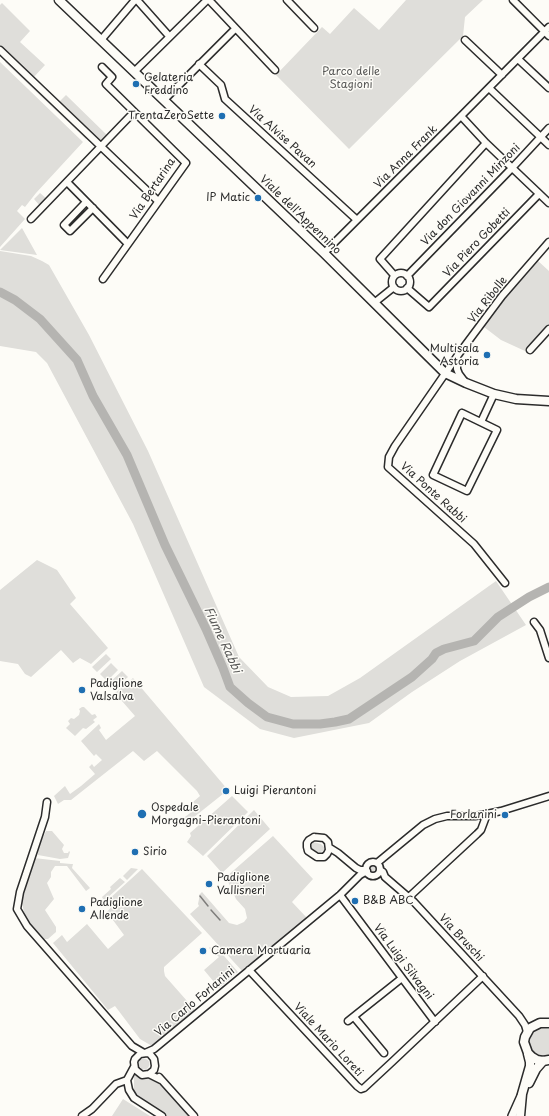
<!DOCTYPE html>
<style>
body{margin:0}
canvas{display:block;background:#fdfcf7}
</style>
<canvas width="549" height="1116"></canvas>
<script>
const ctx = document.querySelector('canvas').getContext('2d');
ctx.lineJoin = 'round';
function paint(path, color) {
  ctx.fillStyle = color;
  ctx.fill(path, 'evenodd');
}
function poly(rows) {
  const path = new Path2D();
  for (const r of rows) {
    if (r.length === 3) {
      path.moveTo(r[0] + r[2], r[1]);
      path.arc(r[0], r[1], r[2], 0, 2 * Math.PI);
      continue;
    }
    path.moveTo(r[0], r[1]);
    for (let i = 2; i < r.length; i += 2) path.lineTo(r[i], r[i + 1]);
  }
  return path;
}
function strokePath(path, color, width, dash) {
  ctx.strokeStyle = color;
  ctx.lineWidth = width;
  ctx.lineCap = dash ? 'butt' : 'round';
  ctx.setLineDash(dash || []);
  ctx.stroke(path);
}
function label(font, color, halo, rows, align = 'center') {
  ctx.font = font + ' "Playpen Sans",sans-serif';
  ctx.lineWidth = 3;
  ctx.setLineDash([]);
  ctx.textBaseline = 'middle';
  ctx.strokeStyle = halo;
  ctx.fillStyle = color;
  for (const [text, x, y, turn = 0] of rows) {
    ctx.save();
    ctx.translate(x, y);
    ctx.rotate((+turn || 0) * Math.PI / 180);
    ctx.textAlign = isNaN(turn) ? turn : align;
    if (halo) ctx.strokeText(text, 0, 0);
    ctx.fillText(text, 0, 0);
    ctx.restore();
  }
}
const green = poly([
 [406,0,483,0,465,17,463,36,349,149,276,75,322,27,330,34,354,8,379,30],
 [2,3,30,31,20,42,45,65,33,78,0,46,0,5],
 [7,60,87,138,86,139,5,62],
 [0,62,83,142,36,193,25,207,22,205,17,211,25,219,0,247],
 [66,95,108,136,102,142,100,142,58,103],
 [40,193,47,199,40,206,34,199],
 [22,228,37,255,0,250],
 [0,251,31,256,42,261,49,265,89,335,148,451,239,657,268,687,291,697,328,696,360,678,496,581,526,625,460,661,412,692,369,723,294,738,260,729,204,687,133,524,47,363,36,352,0,346],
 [537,260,549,271,549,324,525,351,501,340,484,327,511,291],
 [37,560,57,570,76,598,70,604,108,648,91,664,80,658,73,663,61,650,31,677,25,674,18,664,0,661,0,590],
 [106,654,111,659,97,672,92,667],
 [111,663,118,670,107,681,100,674],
 [122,671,128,677,113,690,108,684],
 [133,678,228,790,184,825,181,820,198,807,193,802,200,796,197,791,157,751,144,761,133,751,71,800,64,800,58,804,54,796,65,786,70,794,81,786,95,774,89,767,92,764,94,767,102,760,96,754,94,756,81,741,99,724,101,728,99,730,106,740,135,716,115,693],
 [82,707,84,707,92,715,95,714,97,717,93,720,95,722,86,729,83,728,75,736,66,728,70,724,68,721,71,718,74,719,79,715,80,711,79,709],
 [232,796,248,812,203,856,187,842,191,836,190,833],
 [254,810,270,829,222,873,207,856],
 [46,831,52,831,64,845,62,849,64,853,68,853,69,851,70,852,68,858,60,859,38,855,38,848],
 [273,836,313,879,292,902,307,918,243,972,190,914,199,906,198,904,199,899,199,895,202,892,229,923,237,925,244,922,247,918,245,909,236,899,226,877],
 [313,842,321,844,324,847,324,850,321,852,315,852,311,848,311,845],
 [34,858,60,861,60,863,71,864,73,864,72,868,90,888,86,891,67,866,55,866,51,872,51,877,47,883,54,899,45,910,56,927,56,932,48,939,43,939,25,917,21,898],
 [373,869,4.5],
 [131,868,138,869,127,880,123,876],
 [142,869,202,933,164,967,164,971,165,976,195,1010,152,1046,140,1039,115,1006,108,1010,53,943,62,935,67,942,87,924,108,949,124,935,107,912,112,906,112,903,109,905,107,902,108,900],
 [120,878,125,882,106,899,103,899,102,897,111,889,110,887],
 [210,947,215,952,218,949,238,972,219,988,204,970,219,957,209,948],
 [541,1028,549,1029,549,1055,545,1056,540,1056,536,1054,532,1051,529,1042,530,1037,533,1033],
 [144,1064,5.5],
 [137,1075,156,1080,190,1116,167,1116,140,1097,134,1091,134,1076],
 [123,1099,150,1116,112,1116]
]);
const stream = poly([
 [200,896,208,906],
 [211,910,220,920]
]);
const river = poly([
 [0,292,15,300,40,319,77,360,93,396,127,455,165,545,206,629,223,668,230,687,248,703,267,717,293,724,320,724,335,722,349,719,412,677,432,659,436,653,444,649,474,641,498,617,529,597,549,587]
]);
const minor = poly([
 [137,0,169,36],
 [209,0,275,70],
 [287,0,314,28],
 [513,0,549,36],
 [101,40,135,0],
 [465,40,502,75],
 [0,50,158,201],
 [518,59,549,88],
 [199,64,221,85,225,99,357,220],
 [102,67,112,77,106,84,186,163,103,279],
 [134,72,207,0],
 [489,88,549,145],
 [164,100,235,29],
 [461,116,486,143,549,203],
 [67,182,128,244],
 [86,202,64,225,70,231,93,208],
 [31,219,134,112],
 [324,253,461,116,549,27],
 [401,282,9],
 [394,275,380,259,486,143],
 [407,276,512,168,549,128],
 [407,288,429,307,539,194],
 [374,303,394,287],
 [530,350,549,329],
 [457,358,457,369,459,374,465,382],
 [462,413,497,430,467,491,433,475,462,413],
 [481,422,494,394],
 [505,583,474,544,388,467,389,457,395,446,458,355,502,296,549,242],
 [534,622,540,630,549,658],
 [47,802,45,817,20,892,17,909,27,926,132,1046,144,1053],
 [314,837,324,838,328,842,329,850,327,854,324,857,317,857,308,851,307,847,307,843,309,840,314,837],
 [330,848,338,853,356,868,360,870,366,870],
 [373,869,7],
 [377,863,423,825,435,819,447,816,475,816,487,814,501,811,549,796],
 [380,870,383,872,385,877,414,902,519,1016,525,1025,527,1032],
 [340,895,402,978,435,1022],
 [409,897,477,834,481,830,487,814],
 [249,970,357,1086,361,1089,364,1088,392,1062,483,976],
 [354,1017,384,1053],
 [348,1021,402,978],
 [145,1053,154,1049,340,895,360,875,367,871],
 [134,1067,127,1080,129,1090,134,1098,162,1116],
 [149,1074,154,1070,155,1066,154,1059,150,1054,147,1053,140,1054,135,1059,134,1062,135,1069,137,1071,142,1075,149,1074,161,1080],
 [159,1077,194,1116],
 [82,1116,92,1109,116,1084,127,1080]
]);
const tertiary = poly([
 [512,1116,521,1096]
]);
const secondary = poly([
 [59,0,324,253,445,373,466,383,494,394,516,399,549,401],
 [549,1023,540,1023,530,1028,525,1037,524,1042,528,1053,532,1057,537,1060,543,1061,549,1060],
 [529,1083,536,1069,543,1061],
 [520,1116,522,1094,530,1066,530,1062,528,1054]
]);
const markers = [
 [136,84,4,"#1f6fb2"],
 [222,116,4,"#1f6fb2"],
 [258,198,4,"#1f6fb2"],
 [487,355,4,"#1f6fb2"],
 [82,690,4,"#1f6fb2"],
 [226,791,4,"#1f6fb2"],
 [142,814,5,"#1f6fb2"],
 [505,815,4,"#1f6fb2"],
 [135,852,4,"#1f6fb2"],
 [209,884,4,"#1f6fb2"],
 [355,901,4,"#1f6fb2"],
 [82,909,4,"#1f6fb2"],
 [203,951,4,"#1f6fb2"]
];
const parkNames = [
 ["Parco delle",351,72],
 ["Stagioni",351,85]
];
const poiNames = [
 ["Gelateria",144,78],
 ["Freddino",144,91],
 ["TrentaZeroSette",214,116,"right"],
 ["IP Matic",250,198,"right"],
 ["Multisala",479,349,"right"],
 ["Astoria",479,362,"right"],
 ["Padiglione",90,684],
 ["Valsalva",90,697],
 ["Luigi Pierantoni",234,791],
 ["Ospedale",151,808],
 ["Morgagni-Pierantoni",151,821],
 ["Forlanini",497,815,"right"],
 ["Sirio",143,852],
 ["Padiglione",217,878],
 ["Vallisneri",217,891],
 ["B&B ABC",363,901],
 ["Padiglione",90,903],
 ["Allende",90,916],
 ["Camera Mortuaria",211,951]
];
const streetNames = [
 ["Via Alvise Pavan",282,137,42],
 ["Via Anna Frank",406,157,-45],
 ["Via Bertarina",153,189,-56],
 ["Via don Giovanni Minzoni",471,195,-46],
 ["Viale dell'Appennino",300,215,44],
 ["Via Piero Gobetti",477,243,-46],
 ["Via Ribolle",488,300,-52],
 ["Via Ponte Rabbi",433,493,42],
 ["Via Bruschi",461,938,47],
 ["Via Luigi Silvagni",403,962,53],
 ["Via Carlo Forlanini",195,1002,-40],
 ["Viale Mario Loreti",328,1040,47]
];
const waterNames = [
 ["Fiume Rabbi",222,640,65]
];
paint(green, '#dfdeda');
strokePath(stream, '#7e7d7b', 1.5);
strokePath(river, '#b5b4b1', 9);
strokePath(minor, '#2b2b2b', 9);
strokePath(tertiary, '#2b2b2b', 10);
strokePath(secondary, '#2b2b2b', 11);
strokePath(minor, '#fdfcf7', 6);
strokePath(tertiary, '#fdfcf7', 7);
strokePath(secondary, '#fdfcf7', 8);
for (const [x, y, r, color] of markers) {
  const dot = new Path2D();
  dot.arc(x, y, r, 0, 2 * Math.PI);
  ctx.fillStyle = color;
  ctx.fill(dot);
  strokePath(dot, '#fdfcf7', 1.5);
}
label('11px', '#585857', '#fdfcf7', parkNames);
label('11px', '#2b2b2b', '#fdfcf7', poiNames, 'left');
label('11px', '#2b2b2b', '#fdfcf7', streetNames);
label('italic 12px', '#5b5b5a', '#fdfcf7', waterNames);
</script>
